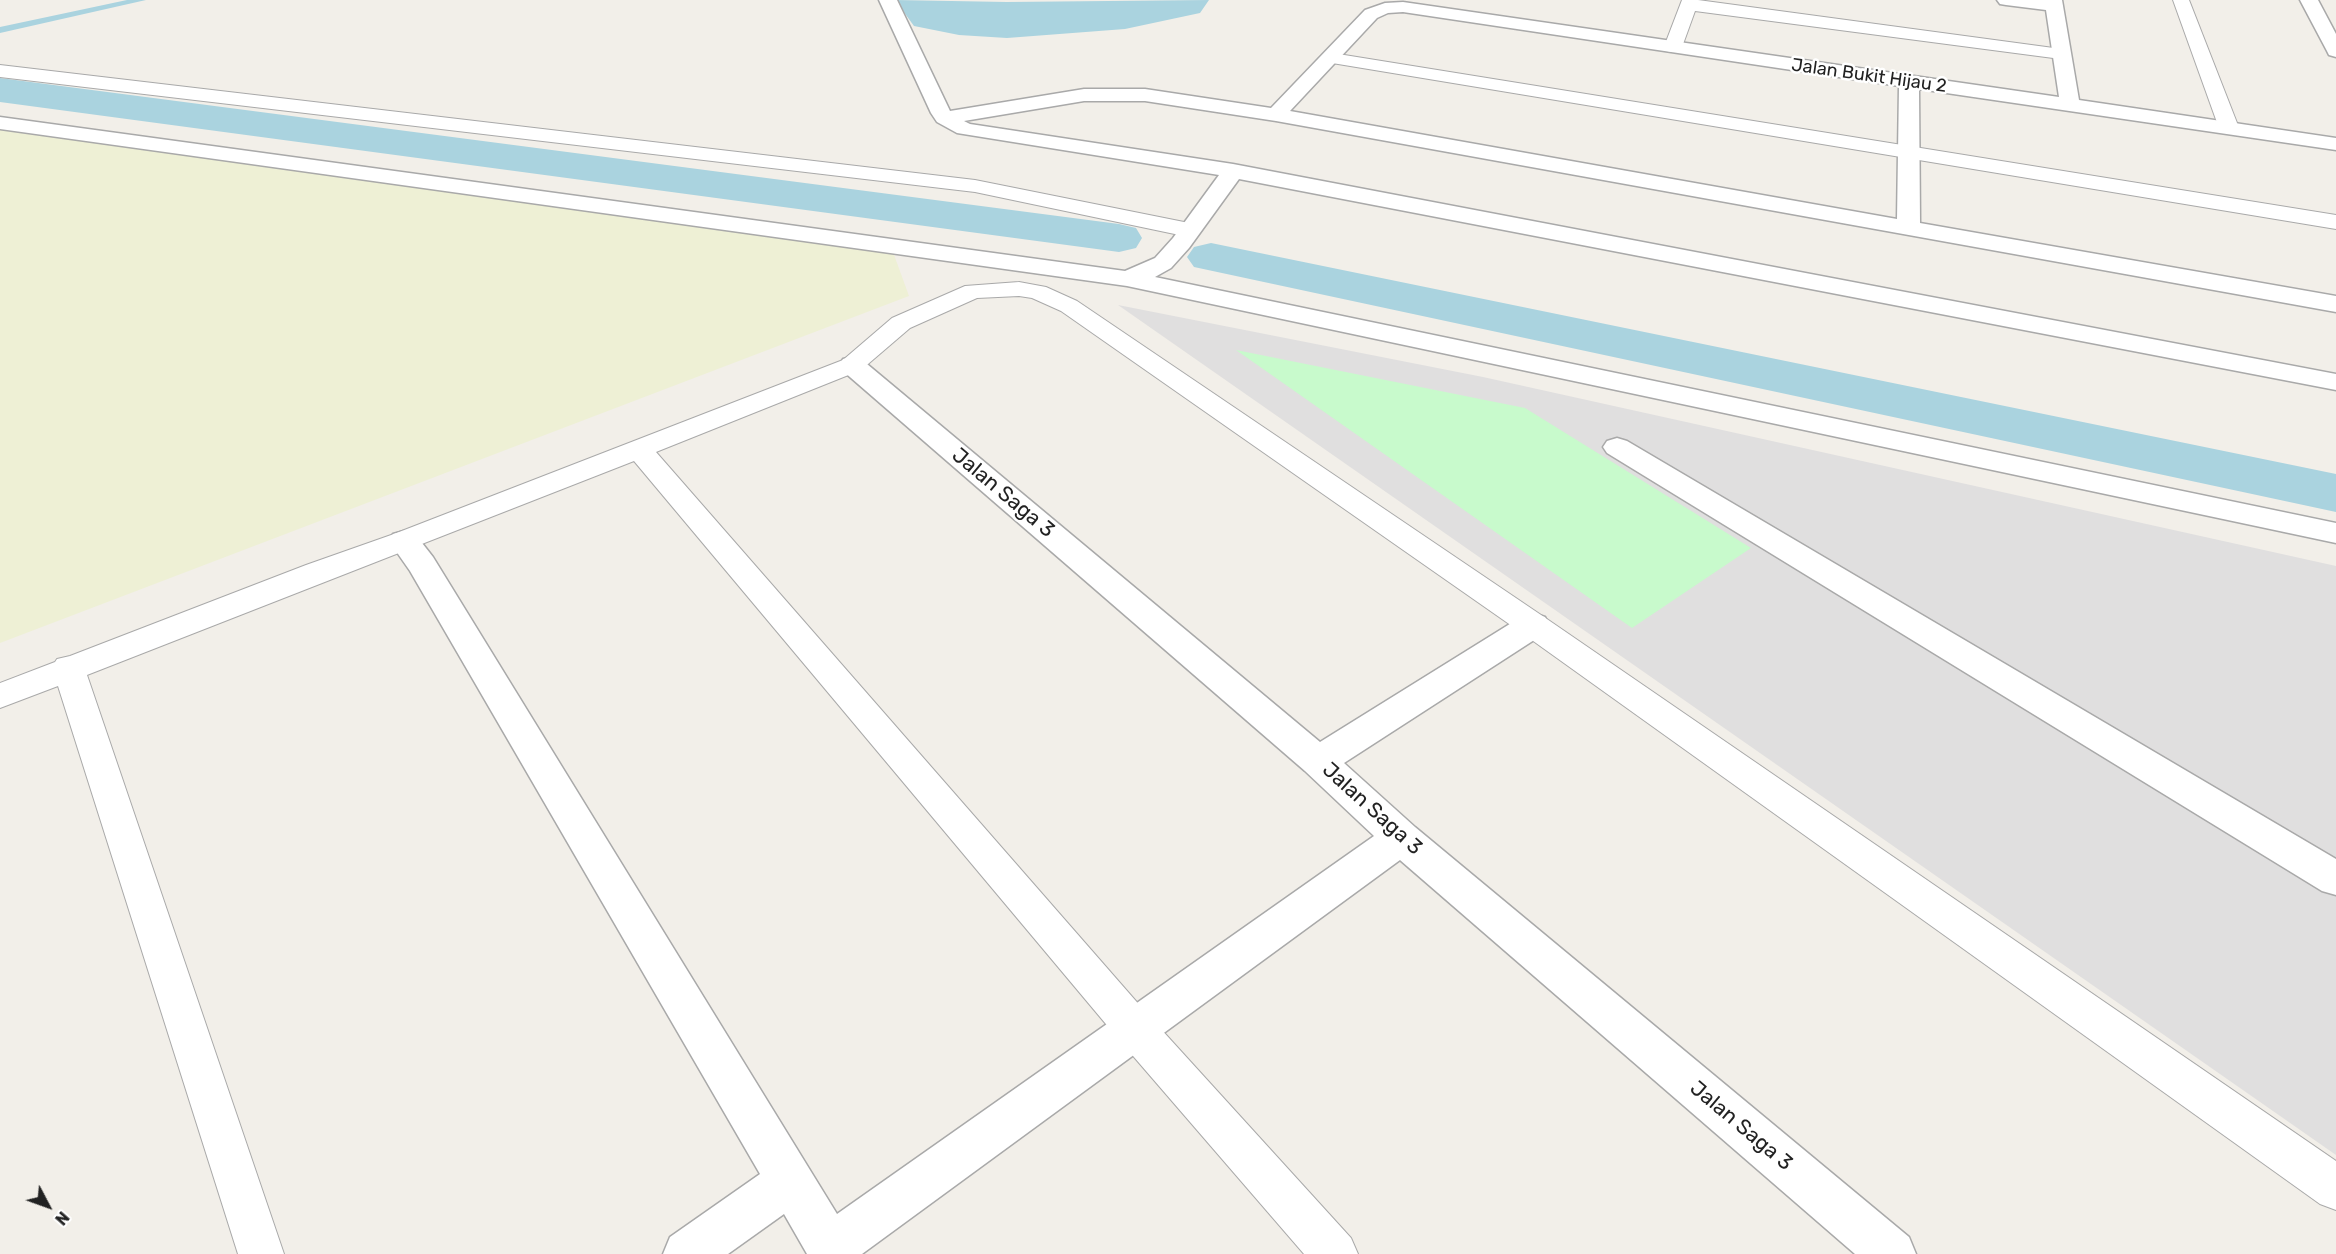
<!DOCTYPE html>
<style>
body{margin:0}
#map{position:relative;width:2336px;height:1254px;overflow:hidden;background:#f2efe9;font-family:Rubik,sans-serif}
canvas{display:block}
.north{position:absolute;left:18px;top:1176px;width:60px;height:60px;-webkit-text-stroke:4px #fff;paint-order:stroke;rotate:131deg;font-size:16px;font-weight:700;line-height:24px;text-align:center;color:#222}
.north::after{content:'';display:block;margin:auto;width:21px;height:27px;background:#222;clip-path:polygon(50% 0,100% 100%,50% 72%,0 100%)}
</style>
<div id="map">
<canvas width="2336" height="1254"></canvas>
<div class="north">N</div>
</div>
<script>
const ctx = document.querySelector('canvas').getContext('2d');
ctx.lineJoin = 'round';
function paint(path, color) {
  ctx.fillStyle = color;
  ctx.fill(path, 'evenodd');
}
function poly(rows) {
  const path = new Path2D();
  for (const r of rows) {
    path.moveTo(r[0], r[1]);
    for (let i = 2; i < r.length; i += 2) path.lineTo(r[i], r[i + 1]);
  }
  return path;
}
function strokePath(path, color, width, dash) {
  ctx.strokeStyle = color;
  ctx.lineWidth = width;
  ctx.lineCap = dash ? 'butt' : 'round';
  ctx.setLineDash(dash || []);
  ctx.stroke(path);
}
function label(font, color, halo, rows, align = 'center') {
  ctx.font = font + ' Rubik,sans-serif';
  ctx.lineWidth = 5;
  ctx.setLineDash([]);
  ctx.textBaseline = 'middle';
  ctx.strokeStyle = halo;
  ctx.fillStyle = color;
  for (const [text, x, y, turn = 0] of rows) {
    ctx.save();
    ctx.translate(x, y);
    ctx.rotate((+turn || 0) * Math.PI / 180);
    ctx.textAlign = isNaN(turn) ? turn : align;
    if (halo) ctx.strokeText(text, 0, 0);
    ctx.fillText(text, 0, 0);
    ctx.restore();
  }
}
const residential = poly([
 [1118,305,1483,377,2336,566,2336,1155]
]);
const farmland = poly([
 [0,128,893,252,909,296,0,643]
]);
const park = poly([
 [1236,350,1525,408,1751,548,1632,628]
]);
const stream = poly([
 [127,0,146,0,0,33,0,27,127,0]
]);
const canal = poly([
 [0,78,1119,224,1136,228,1142,238,1136,248,1119,252,0,102,0,78],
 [1211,243,2336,474,2336,512,1194,267,1187,257,1194,247,1211,243]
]);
const river = poly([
 [895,0,1007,2,1209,0,1200,13,1125,29,1007,38,959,35,914,26,895,0]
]);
const service = poly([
 [1682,0,1698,0,2061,49,2067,50,2070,54,2067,58,2061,59,1695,11,1682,47,1679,51,1673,52,1667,51,1664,47,1682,0],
 [2173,0,2189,0,2239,128,2236,132,2229,134,2222,132,2219,128,2173,0],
 [1332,53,2336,215,2336,229,1326,62,1323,58,1326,54,1332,53],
 [0,65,975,180,1189,223,1197,225,1200,230,1197,235,1189,237,975,192,0,77,0,65],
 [1019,282,1046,287,1077,301,1544,617,2336,1161,2336,1210,2320,1204,1522,633,1061,311,1032,298,1019,296,977,298,910,328,861,370,656,452,1149,1016,1351,1238,1358,1254,1304,1254,1121,1042,634,461,87,675,284,1254,238,1254,58,686,0,708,0,683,55,662,57,659,70,656,306,565,394,534,843,360,892,318,965,286,1019,282]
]);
const minor = poly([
 [879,0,897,0,950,111,1084,89,1145,89,1271,108,1365,10,1385,3,1403,2,2059,97,2046,10,2006,5,2000,4,1997,0,2062,0,2079,100,2336,138,2336,150,1919,89,1920,223,2336,296,2336,312,1276,121,1145,101,1084,101,964,121,970,124,1233,164,2336,374,2336,390,1239,179,1189,248,1171,268,1155,277,2336,523,2336,543,1127,286,0,129,0,117,1125,271,1155,258,1173,238,1219,175,957,133,937,122,931,113,879,0],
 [1403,12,1899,86,1897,219,1290,111,1377,18,1388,13,1403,12],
 [2300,0,2318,0,2336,34,2336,57,2329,55,2327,51,2300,0],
 [852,357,861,359,1320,742,1521,617,1533,613,1545,617,1549,625,1545,633,1344,763,1415,827,1909,1237,1916,1254,1855,1254,1400,860,862,1254,807,1254,784,1214,728,1254,663,1254,670,1237,760,1174,410,571,389,541,393,534,404,531,415,534,433,557,837,1214,1374,836,1305,771,843,371,839,365,843,359,852,357],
 [1617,438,1627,441,2336,859,2336,895,2322,891,1607,453,1603,447,1607,441,1617,438]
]);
const farStreetnames = [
 ["Jalan Bukit Hijau 2",1869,76,8]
];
const streetNames = [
 ["Jalan Saga 3",1003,493,40],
 ["Jalan Saga 3",1372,809,42],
 ["Jalan Saga 3",1741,1126,40]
];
paint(residential, '#e0dfdf');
paint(farmland, '#eef0d5');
paint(park, '#c8facc');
paint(stream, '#aad3df');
paint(canal, '#aad3df');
paint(river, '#aad3df');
strokePath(service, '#a9a9a9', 2);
strokePath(minor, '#a9a9a9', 3);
paint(service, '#fff');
paint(minor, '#fff');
label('18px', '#222', '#fff', farStreetnames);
label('21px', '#222', '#fff', streetNames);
</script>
